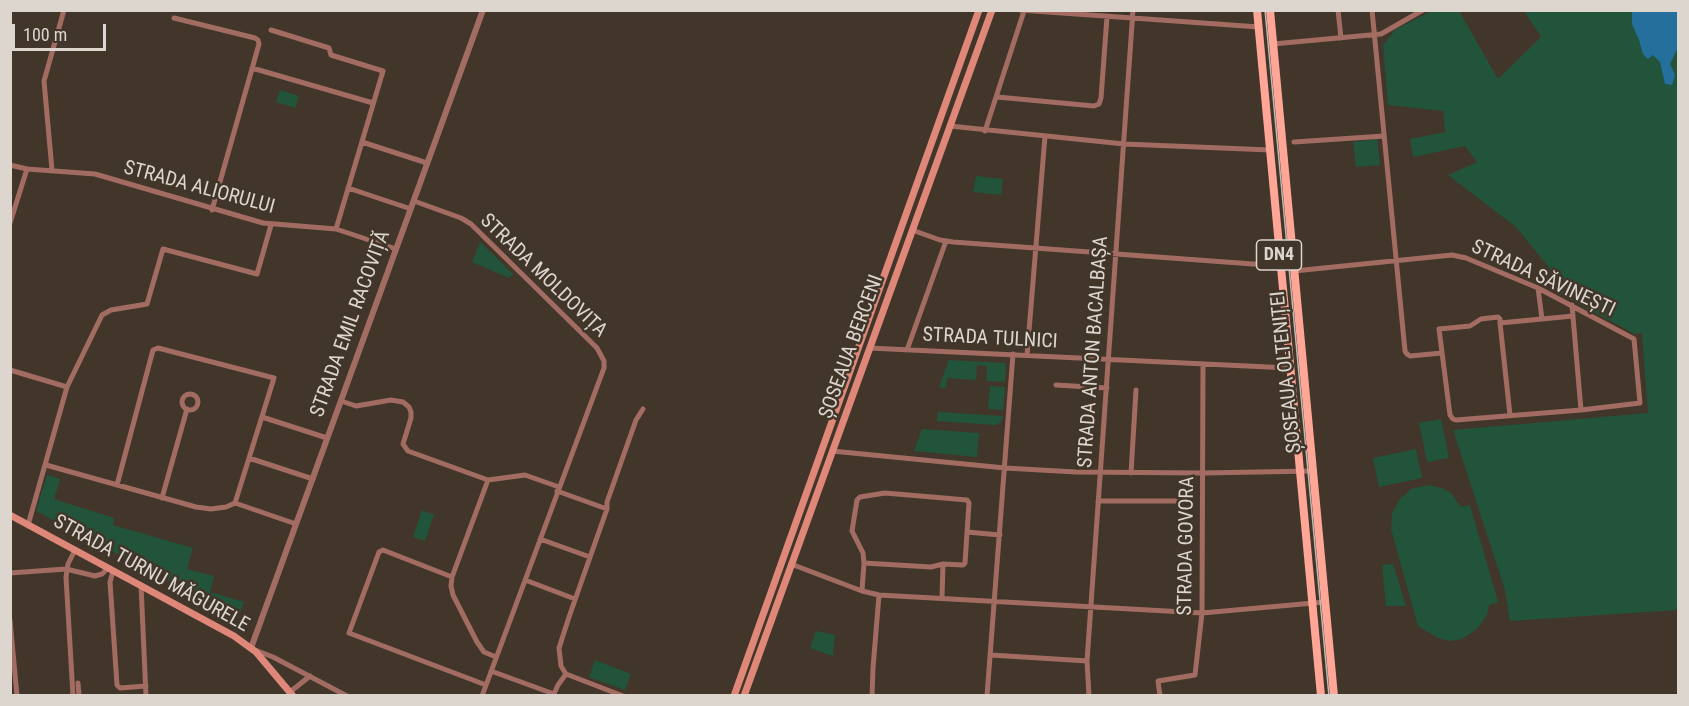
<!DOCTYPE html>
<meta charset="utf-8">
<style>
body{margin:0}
#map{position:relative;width:1689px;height:706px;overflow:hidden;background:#413629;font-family:"Roboto Condensed",sans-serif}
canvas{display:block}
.frame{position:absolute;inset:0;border:12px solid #ddd6cf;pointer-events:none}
.scale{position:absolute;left:12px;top:24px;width:94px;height:27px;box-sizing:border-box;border:3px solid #ddd6cf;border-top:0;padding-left:8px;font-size:18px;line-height:21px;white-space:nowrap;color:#ddd6cf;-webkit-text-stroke:4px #413629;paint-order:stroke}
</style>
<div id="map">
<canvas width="1689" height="706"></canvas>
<div class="frame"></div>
<div class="scale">100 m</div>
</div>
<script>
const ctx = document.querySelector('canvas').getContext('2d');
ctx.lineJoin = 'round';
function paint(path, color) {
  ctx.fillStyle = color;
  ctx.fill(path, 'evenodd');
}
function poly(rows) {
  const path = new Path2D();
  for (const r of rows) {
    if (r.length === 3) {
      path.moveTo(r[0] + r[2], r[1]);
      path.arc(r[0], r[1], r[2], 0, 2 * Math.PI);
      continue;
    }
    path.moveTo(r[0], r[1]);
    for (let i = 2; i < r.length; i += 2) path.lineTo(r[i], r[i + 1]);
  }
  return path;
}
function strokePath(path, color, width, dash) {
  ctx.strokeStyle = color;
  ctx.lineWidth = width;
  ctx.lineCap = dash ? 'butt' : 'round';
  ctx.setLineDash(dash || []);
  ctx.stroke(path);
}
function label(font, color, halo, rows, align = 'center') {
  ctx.font = font + ' "Roboto Condensed",sans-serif';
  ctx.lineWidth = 5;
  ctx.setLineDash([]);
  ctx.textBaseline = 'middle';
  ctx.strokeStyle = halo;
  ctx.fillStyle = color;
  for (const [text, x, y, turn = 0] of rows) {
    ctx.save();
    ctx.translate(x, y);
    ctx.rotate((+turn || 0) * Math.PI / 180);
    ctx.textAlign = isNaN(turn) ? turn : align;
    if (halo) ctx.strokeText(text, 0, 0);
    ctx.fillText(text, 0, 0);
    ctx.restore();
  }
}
const green = poly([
 [1431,11,1459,11,1498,79,1541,37,1524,11,1678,11,1678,610,1510,621,1505,590,1453,430,1648,413,1642,333,1635,334,1560,294,1563,285,1516,227,1448,175,1477,162,1465,146,1413,157,1410,139,1445,132,1443,111,1388,105,1383,45,1395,30],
 [280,90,299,96,295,108,276,102],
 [1377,139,1380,165,1356,167,1353,142],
 [976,176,1003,179,1001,195,973,192],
 [480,242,513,274,509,278,472,262],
 [949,360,1006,363,1005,382,986,381,987,366,977,365,976,380,947,378,946,388,939,387],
 [990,386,1005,387,1003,410,988,409],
 [938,412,1003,416,1001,422,996,425,937,421],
 [1441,419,1449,458,1427,462,1419,423],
 [922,429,979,433,977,457,914,451],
 [1416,449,1422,478,1379,487,1373,458],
 [47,475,60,479,54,499,114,518,113,525,193,548,187,569,214,576,210,592,244,602,238,618,36,511],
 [1428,485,1442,488,1451,493,1461,507,1470,505,1498,602,1489,605,1487,615,1477,629,1462,639,1450,641,1438,638,1418,626,1391,529,1392,514,1399,500,1411,489],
 [422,510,434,515,425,541,413,537],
 [1393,564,1406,606,1386,606,1382,565],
 [816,631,835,635,833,656,810,648],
 [595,660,631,674,625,690,589,677]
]);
const water = poly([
 [1632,11,1678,11,1678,47,1670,64,1675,75,1672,85,1665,84,1660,62,1653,55,1648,59,1643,54,1639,40,1632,24]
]);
const minor = poly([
 [1020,10,1259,27],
 [1338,10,1341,38],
 [1372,10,1405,351,1407,354,1410,356,1442,353],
 [174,18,255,38,258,40,259,44,212,210],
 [271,30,329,48,331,55,383,71,336,229],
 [1273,44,1381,34,1423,10],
 [252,68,373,103],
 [997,97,1094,106,1099,104,1101,98,1107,17],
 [950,126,1124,144,1270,150],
 [985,131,1024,11],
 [362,142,427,163],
 [1294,142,1384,136],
 [10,165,27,169,95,174,263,223,336,229,396,249],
 [52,170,44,81,64,10],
 [348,188,411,209],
 [414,201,461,218,471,224,597,348,604,361,604,368,482,696],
 [10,223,27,169],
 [912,230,940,240,953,242,1280,266],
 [1294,271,1452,255,1466,258,1538,288,1634,339,1640,403,1581,410,1456,420,1453,419,1450,415,1439,329,1470,326,1481,319,1498,317,1500,319,1500,323],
 [1538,288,1542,319],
 [1572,305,1581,410],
 [1500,323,1510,415],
 [1500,323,1573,316],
 [869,348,1289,368],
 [907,350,946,241],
 [1027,355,1045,136],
 [10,370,67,387],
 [1056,385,1107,388],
 [190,402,8],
 [341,401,356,406,391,400,403,402,409,407,411,412,411,418,403,444,408,451,488,480,525,475,559,487],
 [262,417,327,438],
 [832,451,1005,468,1076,472,1203,473,1313,471],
 [249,458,313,479],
 [46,465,196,507,211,509,226,507,235,503,296,524],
 [1131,473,1136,390],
 [117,485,153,350,158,348,274,378,235,503],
 [557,491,607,509],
 [885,493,967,500,969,503,965,563,963,565,943,564,931,567,864,563,863,553,852,531,857,500,860,497,885,493],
 [162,498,187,409],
 [1098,501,1178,501],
 [28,525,67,387,102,315,111,310,147,304,163,249,257,274,271,225],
 [967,532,1000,535],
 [540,539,590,557],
 [791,564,862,591,879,595,1202,613,1325,602],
 [113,571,110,582,117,685,120,688,146,686],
 [10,573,66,569,95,576,102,574,108,568],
 [452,577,488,480],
 [525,580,575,599],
 [141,585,146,696],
 [862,591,864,563],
 [942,598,943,564],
 [10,620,17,696],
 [255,650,273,657,347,696],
 [991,655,1087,661],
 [491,671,554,694],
 [566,674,561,666,559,648,569,617,607,509,607,502,636,420,643,409],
 [566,674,623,696],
 [78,683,79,696],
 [486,685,349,633,379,552,383,550,452,577,451,586,453,595,477,642,484,652,496,657],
 [290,692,310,676],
 [73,696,66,577,68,564,75,550],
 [553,696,558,685,566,674],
 [872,696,873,668,879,595],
 [987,696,1013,354],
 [1089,696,1087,661,1133,10],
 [1160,696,1158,681,1195,675,1202,613,1203,364]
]);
const tertiary = poly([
 [251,648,483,10]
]);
const secondary = poly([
 [10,515,234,636,256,652,293,696],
 [734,696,979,10],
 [744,696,992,10]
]);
const primary = poly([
 [1257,10,1321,696],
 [1270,10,1334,696]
]);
const tram = poly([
 [1265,10,1329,696]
]);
const shields = [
 [1279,255,45]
];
const shieldNames = [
 ["DN4",1279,255]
];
const streetNames = [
 ["STRADA ALIORULUI",199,188,15],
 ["STRADA MOLDOVIȚA",543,276,44],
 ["STRADA SĂVINEȘTI",1543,279,25],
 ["STRADA EMIL RACOVIȚĂ",351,324,-70],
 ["STRADA TULNICI",990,339,3],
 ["ȘOSEAUA BERCENI",852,347,-70],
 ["STRADA ANTON BACALBAȘA",1094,352,-86],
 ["ȘOSEAUA OLTENIȚEI",1287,372,-96],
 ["STRADA GOVORA",1187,546,-89],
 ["STRADA TURNU MĂGURELE",151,574,29]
];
paint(green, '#22543b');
paint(water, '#246f9b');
strokePath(minor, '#a36c63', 5);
strokePath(tertiary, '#a36c63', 6);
strokePath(secondary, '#df887a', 7);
strokePath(primary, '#ffa696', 8);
strokePath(tram, '#c2bab2', 1.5);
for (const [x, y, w] of shields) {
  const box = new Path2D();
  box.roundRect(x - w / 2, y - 15, w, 30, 4.5);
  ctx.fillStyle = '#413629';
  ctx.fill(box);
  strokePath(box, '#ddd6cf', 1.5);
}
label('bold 18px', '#ddd6cf', null, shieldNames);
label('20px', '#ddd6cf', '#413629', streetNames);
</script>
